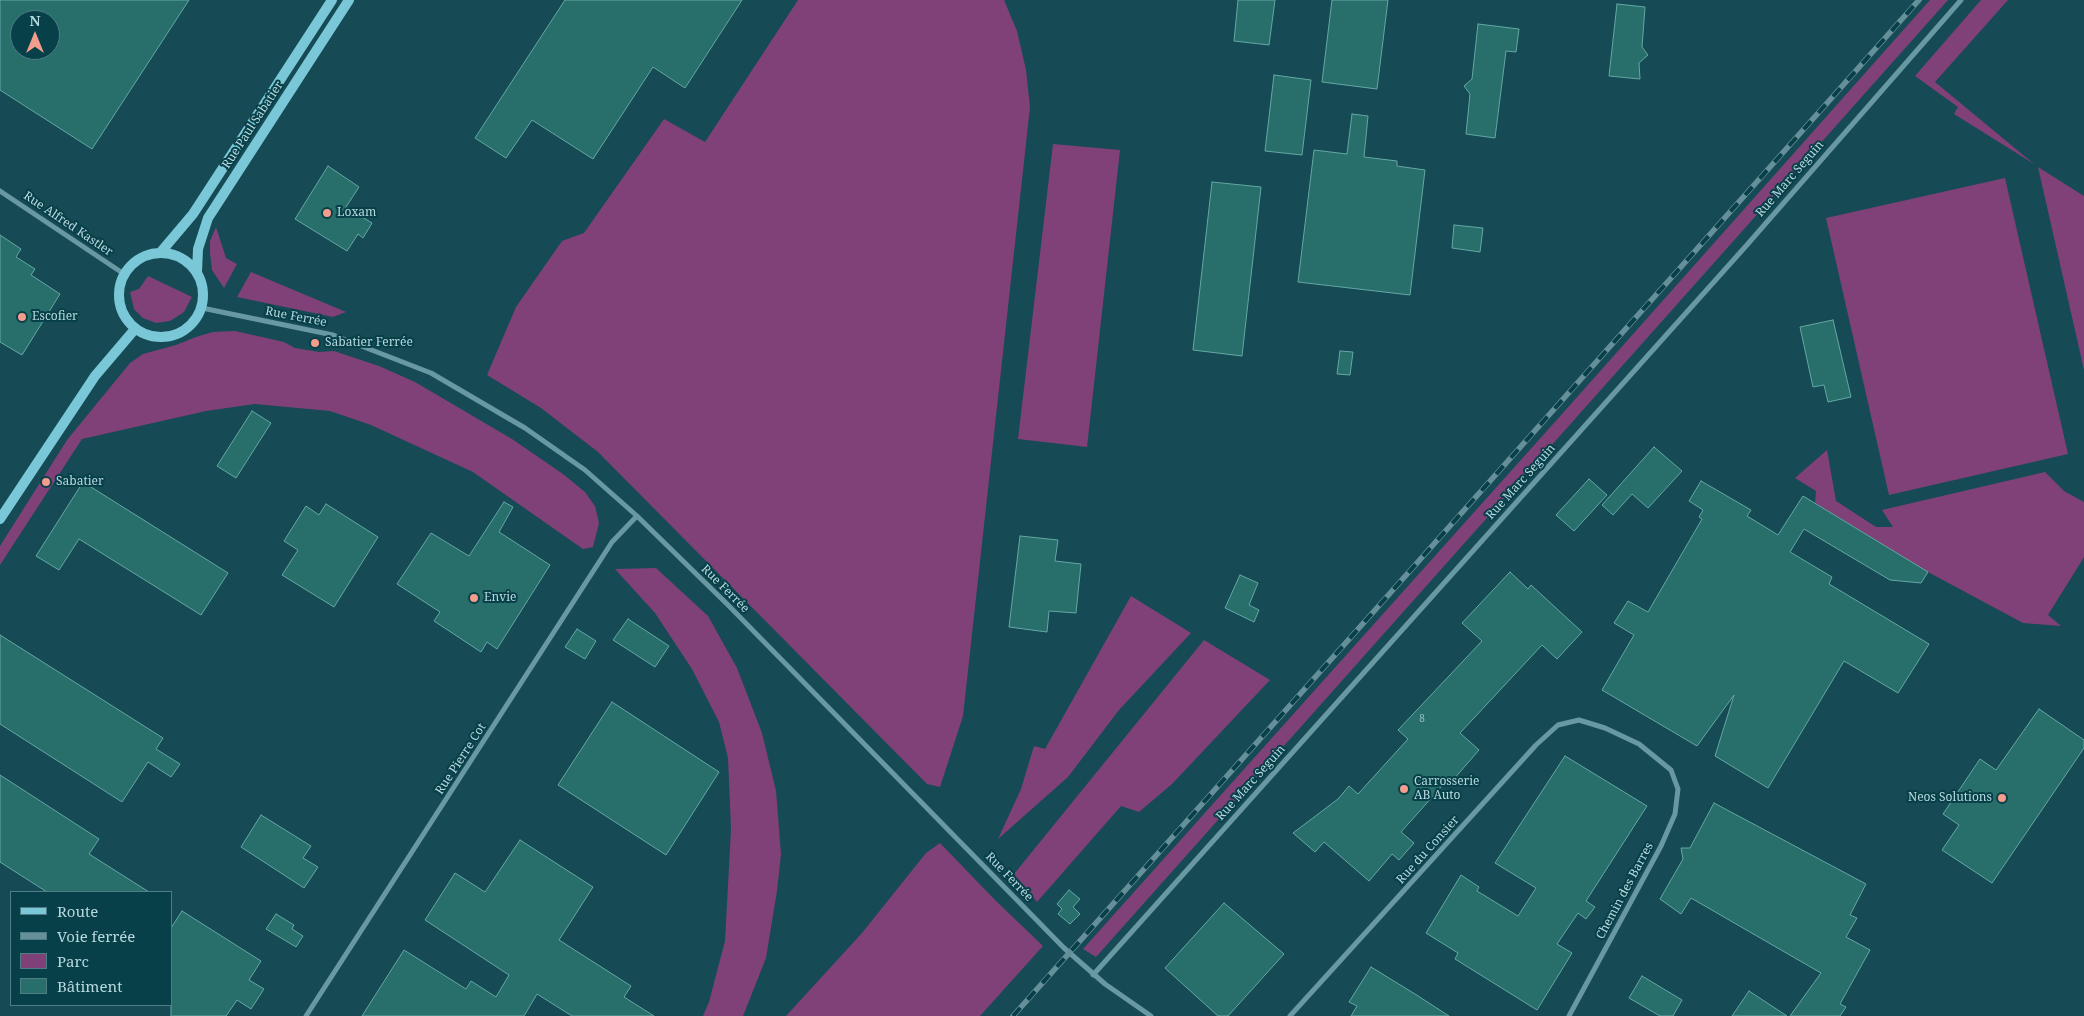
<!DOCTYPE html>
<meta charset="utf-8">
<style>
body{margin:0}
#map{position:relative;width:2084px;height:1016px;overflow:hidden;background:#164a54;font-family:"Noto Serif",serif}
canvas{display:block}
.legend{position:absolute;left:10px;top:891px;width:162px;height:115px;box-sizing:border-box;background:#074049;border:1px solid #4e7d85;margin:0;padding:6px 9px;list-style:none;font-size:15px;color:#b8d8df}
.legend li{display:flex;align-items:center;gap:10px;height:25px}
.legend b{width:25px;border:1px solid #4e7d85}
.north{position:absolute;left:10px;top:10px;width:50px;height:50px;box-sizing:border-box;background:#074049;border:1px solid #4e7d85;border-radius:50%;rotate:0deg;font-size:14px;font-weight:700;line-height:20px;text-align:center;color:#b8d8df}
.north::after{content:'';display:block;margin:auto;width:18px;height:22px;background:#f49d8c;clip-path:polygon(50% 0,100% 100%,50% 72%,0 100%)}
</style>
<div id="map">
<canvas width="2084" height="1016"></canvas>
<ul class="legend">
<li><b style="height:6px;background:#79c7d7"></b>Route</li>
<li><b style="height:6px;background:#669099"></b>Voie ferrée</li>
<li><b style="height:14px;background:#804179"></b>Parc</li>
<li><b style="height:14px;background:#286f6c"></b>Bâtiment</li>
</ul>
<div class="north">N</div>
</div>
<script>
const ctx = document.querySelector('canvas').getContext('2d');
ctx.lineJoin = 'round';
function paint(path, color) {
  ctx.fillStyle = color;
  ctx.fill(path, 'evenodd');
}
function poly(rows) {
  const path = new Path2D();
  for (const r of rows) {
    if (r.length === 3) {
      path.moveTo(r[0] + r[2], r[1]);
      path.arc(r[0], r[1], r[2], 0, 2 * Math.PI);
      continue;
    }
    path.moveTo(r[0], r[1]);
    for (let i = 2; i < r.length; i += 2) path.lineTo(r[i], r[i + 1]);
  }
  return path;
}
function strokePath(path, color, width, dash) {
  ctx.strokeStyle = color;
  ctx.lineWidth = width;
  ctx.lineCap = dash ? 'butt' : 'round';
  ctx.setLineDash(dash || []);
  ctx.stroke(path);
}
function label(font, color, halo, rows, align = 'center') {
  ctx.font = font + ' "Noto Serif",serif';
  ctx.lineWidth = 4;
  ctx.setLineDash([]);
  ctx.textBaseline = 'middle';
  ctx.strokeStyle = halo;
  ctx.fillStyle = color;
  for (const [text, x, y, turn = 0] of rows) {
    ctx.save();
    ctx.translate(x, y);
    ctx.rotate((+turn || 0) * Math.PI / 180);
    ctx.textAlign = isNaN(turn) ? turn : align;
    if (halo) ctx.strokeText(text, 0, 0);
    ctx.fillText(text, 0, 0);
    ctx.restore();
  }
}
const green = poly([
 [798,0,1004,0,1017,31,1026,70,1030,107,963,716,940,787,927,784,598,452,541,408,487,375,516,307,562,241,584,233,664,119,705,142],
 [1930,0,1948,0,1096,957,1083,949,1562,414],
 [1981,0,2008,0,1935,82,2034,164,1954,114,1958,107,1915,76],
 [1053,144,1120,150,1087,447,1018,439],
 [2038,167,2084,196,2084,370],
 [2005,178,2068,454,1889,495,1826,218],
 [216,227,226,258,237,264,224,288,212,270,210,253,210,241],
 [251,272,346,312,333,317,237,297],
 [148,276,192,297,184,312,170,321,156,323,143,318,134,309,130,292,139,289],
 [235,331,284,342,295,348,319,352,334,351,379,366,415,382,512,439,563,474,585,492,595,506,599,523,593,547,583,549,473,472,371,425,330,411,255,404,206,411,82,439,0,565,0,546,67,440,130,363,143,354,176,345,196,337,213,332],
 [1827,450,1836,501,1876,527,1893,527,1882,510,2045,472,2064,491,2084,502,2084,557,2048,615,2061,626,2023,623,1928,572,1815,503,1816,491,1795,478],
 [656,568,708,616,737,668,762,733,776,791,781,854,777,891,766,958,743,1016,703,1016,709,1002,725,941,731,829,728,758,719,722,692,669,655,613,615,569],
 [1131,596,1191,633,1119,710,1068,777,998,839,1021,789,1034,746,1045,749],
 [1204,640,1270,680,1172,784,1139,812,1121,806,1037,902,1014,874],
 [940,843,995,900,1043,946,980,1016,786,1016,862,933,926,853]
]);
const building = poly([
 [0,0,189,0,92,149,0,90,0,0],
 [20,20,50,20,50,50,20,50,20,20],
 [565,0,742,0,685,88,653,67,593,159,532,120,506,158,475,138,565,0],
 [1238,0,1275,0,1269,45,1234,41,1238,0],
 [1332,0,1388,0,1377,89,1322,82,1332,0],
 [1617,4,1645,7,1642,47,1648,55,1639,63,1640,79,1609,76,1617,4],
 [1478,24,1519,29,1516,52,1506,51,1495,138,1466,134,1470,94,1464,86,1472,79,1478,24],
 [1274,75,1311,80,1302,155,1265,151,1274,75],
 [1352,114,1368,116,1364,157,1397,161,1397,166,1425,170,1410,295,1298,282,1314,150,1347,154,1352,114],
 [328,166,359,187,346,207,372,223,363,238,358,234,347,251,295,219,328,166],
 [1212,182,1261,187,1242,356,1193,350,1212,182],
 [1454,225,1483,228,1480,252,1452,248,1454,225],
 [0,235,21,249,16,257,35,269,31,275,60,294,22,355,0,342,0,235],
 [1833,320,1851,397,1828,402,1824,385,1813,387,1800,327,1833,320],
 [1340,351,1353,352,1350,375,1337,374,1340,351],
 [252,411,271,423,236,478,217,466,252,411],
 [1654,447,1682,471,1648,508,1632,494,1613,515,1602,505,1654,447],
 [1589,479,1607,495,1574,531,1556,515,1589,479],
 [1701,481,1751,510,1747,516,1778,535,1803,496,1928,572,1921,583,1890,580,1804,529,1790,552,1832,577,1829,584,1929,644,1898,693,1844,661,1768,788,1715,756,1734,695,1697,746,1602,690,1634,635,1614,623,1628,601,1648,612,1702,519,1699,517,1703,510,1689,501,1701,481],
 [83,482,228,573,201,615,79,539,59,570,36,556,83,482],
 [504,502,513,507,499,532,550,565,497,649,487,642,481,652,434,621,440,612,397,584,431,533,469,556,504,502],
 [326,504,378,537,334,607,282,575,298,550,284,541,306,506,319,515,326,504],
 [1020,536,1058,540,1055,561,1081,564,1076,613,1049,611,1047,632,1009,627,1020,536],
 [1510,572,1528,589,1531,585,1582,632,1557,659,1542,645,1460,733,1479,750,1453,780,1450,777,1401,832,1414,843,1399,860,1392,854,1369,881,1324,842,1315,852,1293,833,1338,799,1349,786,1358,794,1408,739,1398,730,1482,641,1462,623,1510,572],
 [1240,575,1258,583,1249,605,1259,610,1254,622,1225,608,1240,575],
 [628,619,669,646,655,667,613,640,628,619],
 [577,629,596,641,585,659,565,647,577,629],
 [0,635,163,738,156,749,180,764,171,777,148,762,122,802,0,724,0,635],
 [612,702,719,772,666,855,558,785,612,702],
 [2039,709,2084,740,2084,748,1992,883,1942,850,1959,825,1943,814,1980,759,1996,770,2039,709],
 [1565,756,1647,806,1586,901,1595,907,1586,919,1578,913,1557,944,1572,953,1537,1010,1455,959,1458,953,1426,933,1461,875,1479,887,1477,891,1518,916,1536,888,1495,863,1565,756],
 [0,775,99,839,89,854,149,892,47,892,0,862,0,775],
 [1714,803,1866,884,1850,915,1857,918,1846,937,1870,950,1840,1004,1846,1007,1840,1016,1790,1016,1821,973,1691,898,1681,914,1660,899,1683,859,1681,848,1690,848,1714,803],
 [261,815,311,846,303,858,318,867,304,888,241,847,261,815],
 [520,840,593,887,559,940,631,986,624,997,654,1016,572,1016,537,994,524,1016,362,1016,404,950,466,989,471,981,496,997,509,975,425,920,455,873,485,892,520,840],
 [1069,890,1080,899,1073,907,1080,914,1070,924,1058,914,1062,909,1057,904,1069,890],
 [1224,903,1284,954,1228,1016,1218,1016,1165,968,1224,903],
 [182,911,261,961,249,980,264,989,251,1009,237,1000,226,1016,171,1016,171,928,182,911],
 [276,914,294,925,292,929,303,936,296,947,266,929,276,914],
 [1371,967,1415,994,1449,1016,1351,1016,1357,1006,1349,1002,1371,967],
 [1642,976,1682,1000,1673,1016,1660,1016,1629,998,1642,976],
 [1749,991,1787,1016,1732,1016,1749,991]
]);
const minor = poly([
 [0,191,124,274],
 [202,308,333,335,431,373,525,428,585,470,637,516,728,605,1064,948,1105,984,1151,1016],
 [1093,975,1746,246,1961,0],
 [306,1016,612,542,637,516],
 [1290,1016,1536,745,1558,725,1579,720,1605,728,1639,744,1671,770,1678,789,1675,814,1661,846,1569,1016]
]);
const secondary = poly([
 [161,295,42],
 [160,253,193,214,332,0],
 [197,272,198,249,208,218,349,0],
 [0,519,95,376,135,329]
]);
const rail = poly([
 [1013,1016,1919,0]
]);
const markers = [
 [327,213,5,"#f49d8c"],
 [22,317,5,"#f49d8c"],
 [315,343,5,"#f49d8c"],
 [46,482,5,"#f49d8c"],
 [474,598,5,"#f49d8c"],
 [1404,789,5,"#f49d8c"],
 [2002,798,5,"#f49d8c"]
];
const numberNames = [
 ["8",1422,719]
];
const streetNames = [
 ["Rue Paul Sabatier",253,125,-57],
 ["Rue Marc Seguin",1790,179,-49],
 ["Rue Alfred Kastler",68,224,34],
 ["Rue Ferrée",296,317,11],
 ["Rue Marc Seguin",1521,482,-48],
 ["Rue Ferrée",725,589,45],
 ["Rue Pierre Cot",461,759,-57],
 ["Rue Marc Seguin",1251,783,-48],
 ["Rue du Consier",1428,850,-48],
 ["Rue Ferrée",1009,877,46],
 ["Chemin des Barres",1625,891,-62]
];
const poiNames = [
 ["Loxam",337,213],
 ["Escofier",32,317],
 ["Sabatier Ferrée",325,343],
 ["Sabatier",56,482],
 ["Envie",484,598],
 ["Carrosserie",1414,782],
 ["AB Auto",1414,796],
 ["Neos Solutions",1992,798,"right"]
];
paint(green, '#804179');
paint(building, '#286f6c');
strokePath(building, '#64a8a5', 1);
strokePath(minor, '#6898a1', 5);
strokePath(secondary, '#79c7d7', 10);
strokePath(rail, '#669099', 5.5);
strokePath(rail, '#074049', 4, [11]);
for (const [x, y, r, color] of markers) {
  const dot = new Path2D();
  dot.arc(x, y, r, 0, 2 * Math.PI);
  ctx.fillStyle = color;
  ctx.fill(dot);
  strokePath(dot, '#074049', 2);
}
label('10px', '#94bec2', null, numberNames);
label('12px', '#b8d8df', '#074049', streetNames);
label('12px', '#b8d8df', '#074049', poiNames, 'left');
</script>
